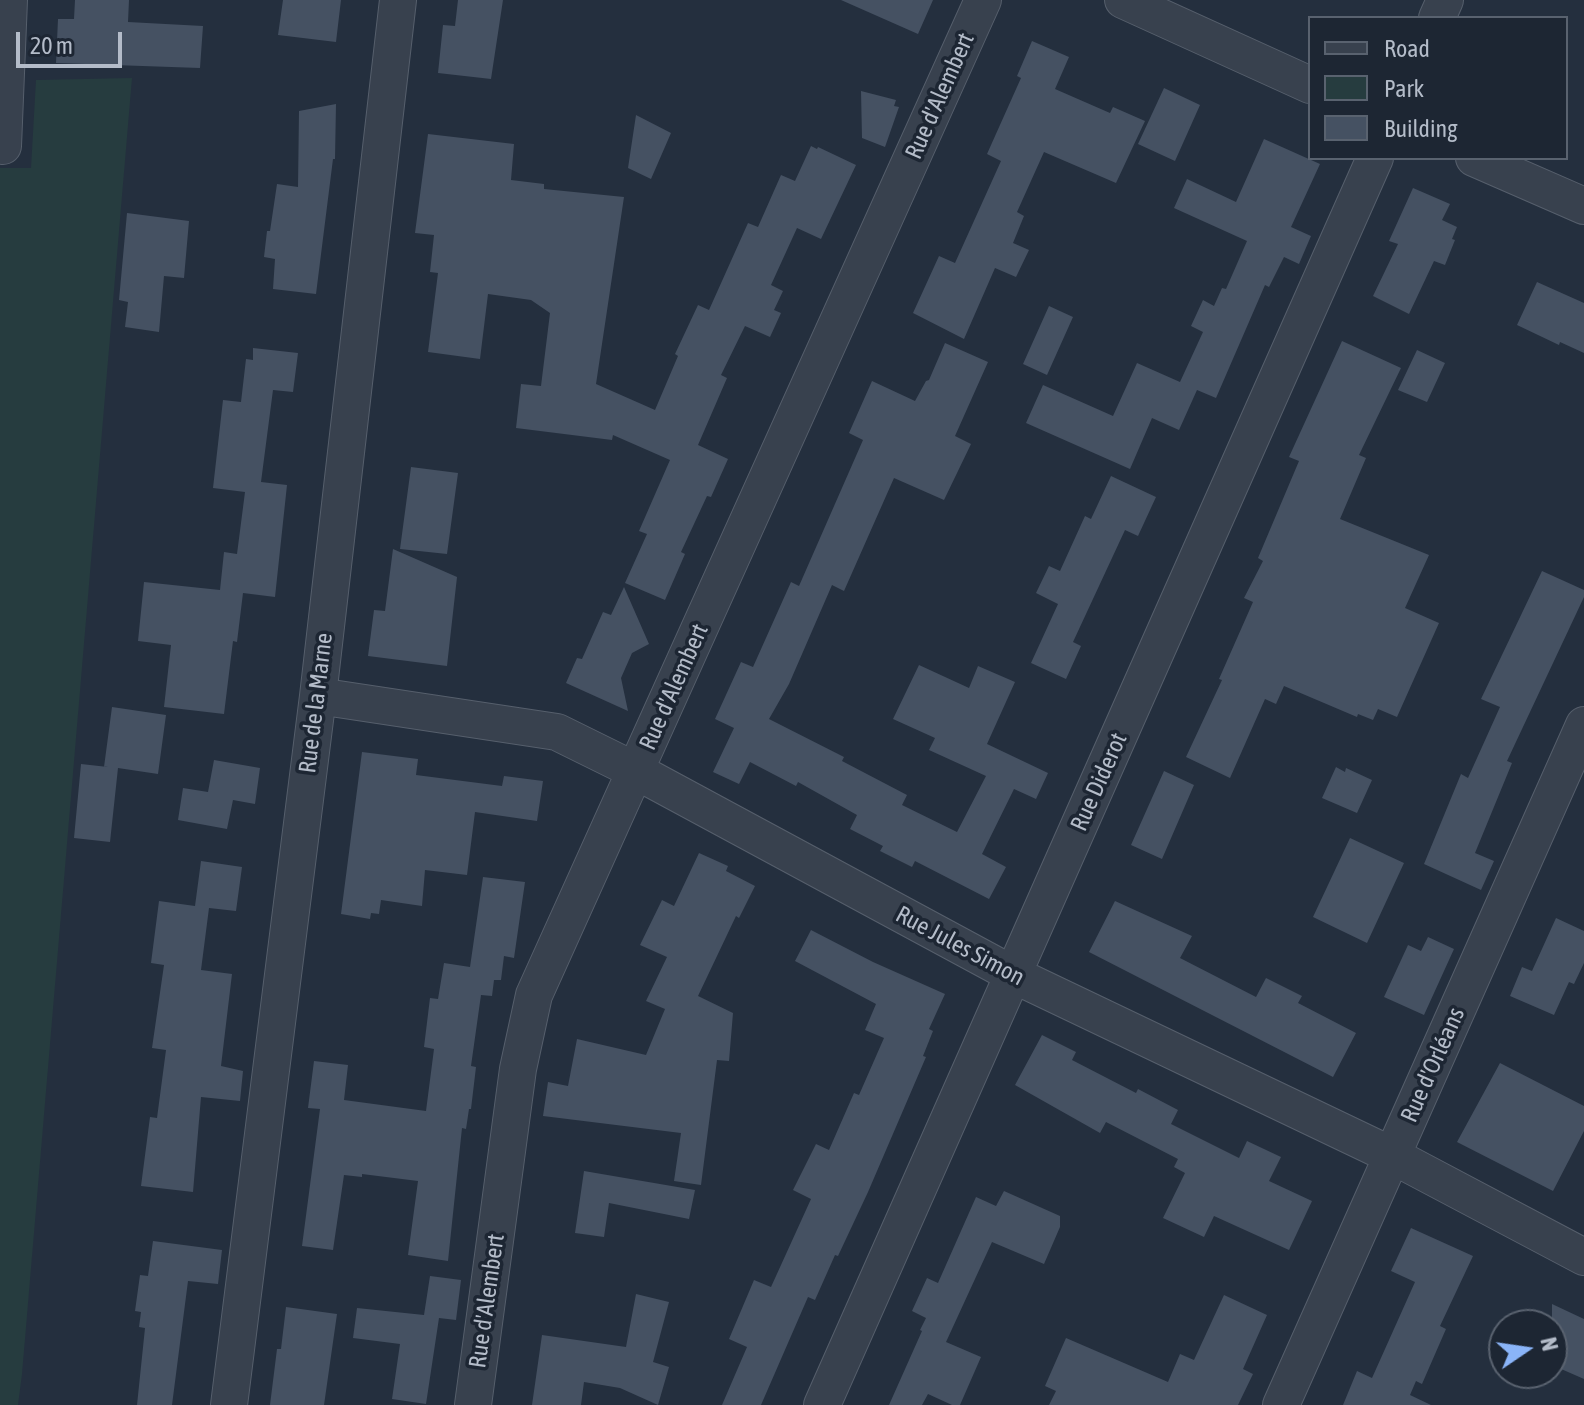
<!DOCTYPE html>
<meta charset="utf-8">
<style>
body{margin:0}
#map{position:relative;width:1584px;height:1405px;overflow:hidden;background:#242f3e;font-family:"Asap Condensed",sans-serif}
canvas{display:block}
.legend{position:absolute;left:1308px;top:16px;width:260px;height:144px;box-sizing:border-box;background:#1d2633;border:2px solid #59626f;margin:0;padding:10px 14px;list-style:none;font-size:24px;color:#b4bcc9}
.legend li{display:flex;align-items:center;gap:16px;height:40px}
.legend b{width:40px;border:2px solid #59626f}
.north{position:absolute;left:1488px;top:1309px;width:80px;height:80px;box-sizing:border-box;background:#1d2633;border:2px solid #59626f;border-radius:50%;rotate:77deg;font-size:22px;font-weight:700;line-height:32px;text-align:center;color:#b4bcc9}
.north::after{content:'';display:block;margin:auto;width:28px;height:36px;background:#8ab4f8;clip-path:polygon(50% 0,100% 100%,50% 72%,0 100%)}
.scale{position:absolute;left:16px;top:32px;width:106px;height:36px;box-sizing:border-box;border:4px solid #b4bcc9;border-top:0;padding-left:10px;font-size:24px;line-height:28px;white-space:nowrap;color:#b4bcc9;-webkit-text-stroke:6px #1d2633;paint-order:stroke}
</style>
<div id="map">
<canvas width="1584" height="1405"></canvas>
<ul class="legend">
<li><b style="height:10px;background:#38414e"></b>Road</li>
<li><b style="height:22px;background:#263c3f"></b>Park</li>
<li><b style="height:22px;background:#455162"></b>Building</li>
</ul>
<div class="north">N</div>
<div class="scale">20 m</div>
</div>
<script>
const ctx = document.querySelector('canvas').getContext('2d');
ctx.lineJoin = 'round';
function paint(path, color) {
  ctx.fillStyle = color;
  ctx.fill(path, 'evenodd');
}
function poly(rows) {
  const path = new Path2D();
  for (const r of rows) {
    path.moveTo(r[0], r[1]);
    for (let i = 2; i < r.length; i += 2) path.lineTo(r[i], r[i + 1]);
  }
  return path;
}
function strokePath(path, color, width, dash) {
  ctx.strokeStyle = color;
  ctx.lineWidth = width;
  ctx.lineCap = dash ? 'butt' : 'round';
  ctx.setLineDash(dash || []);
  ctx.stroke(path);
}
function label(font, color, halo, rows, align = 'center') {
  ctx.font = font + ' "Asap Condensed",sans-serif';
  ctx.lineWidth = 7;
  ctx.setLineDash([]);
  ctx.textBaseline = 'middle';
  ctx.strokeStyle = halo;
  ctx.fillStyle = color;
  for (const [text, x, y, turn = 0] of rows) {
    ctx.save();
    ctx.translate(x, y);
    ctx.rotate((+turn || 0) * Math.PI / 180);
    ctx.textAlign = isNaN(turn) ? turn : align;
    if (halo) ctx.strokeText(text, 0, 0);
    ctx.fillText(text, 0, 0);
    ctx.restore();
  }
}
const green = poly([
 [132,78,22,1374,18,1405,0,1405,0,168,31,168,36,80]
]);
const building = poly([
 [75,0,129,0,128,22,203,26,200,68,56,63,58,19,74,19],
 [283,0,341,0,336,42,278,35],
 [458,0,503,0,491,79,438,73,443,25,455,26],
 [841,0,933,0,918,34],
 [1032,41,1069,57,1055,89,1110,113,1113,107,1145,121,1116,183,1044,152,1017,212,1024,216,1013,243,1029,250,1016,277,995,268,964,339,913,313,939,256,955,263,1001,161,987,154,1021,78,1017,76],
 [1164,88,1200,105,1175,161,1138,144],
 [861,91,896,100,894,106,899,107,885,147,862,138],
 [336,104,335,159,333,159,316,294,273,289,275,259,264,257,267,231,270,231,277,184,298,187,299,111],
 [636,115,671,133,651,179,628,168],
 [428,134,514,144,511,180,544,184,544,189,624,197,596,384,655,410,678,356,675,354,698,305,709,310,748,223,758,227,781,175,795,181,811,146,817,149,818,147,856,165,821,239,797,228,771,285,783,291,774,310,781,313,770,337,745,326,721,375,727,378,698,445,728,459,711,497,707,496,681,552,685,554,665,600,625,583,647,534,639,531,670,460,613,435,612,440,516,428,521,384,541,386,550,313,531,300,488,294,480,359,428,352,438,273,430,272,434,235,415,233],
 [1264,139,1320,164,1291,227,1311,236,1299,264,1284,257,1269,287,1265,285,1216,398,1197,390,1179,430,1152,418,1130,469,1026,423,1043,385,1113,416,1137,363,1180,382,1203,332,1191,326,1203,300,1214,306,1222,288,1226,289,1247,241,1174,208,1187,179,1236,202],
 [1413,188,1450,204,1442,220,1457,227,1452,239,1455,240,1445,265,1434,261,1409,314,1373,296,1398,244,1389,241],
 [127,213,189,221,184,278,164,276,159,332,125,327,128,302,119,300],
 [1537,282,1584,303,1584,353,1560,342,1559,345,1517,325],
 [1049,306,1073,317,1047,375,1023,364],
 [1342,341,1401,368,1359,455,1366,458,1340,519,1429,555,1405,608,1439,623,1397,717,1378,709,1373,720,1358,714,1357,717,1284,686,1276,704,1265,699,1230,778,1186,757,1222,680,1219,679,1253,602,1244,598,1263,561,1258,558,1299,461,1289,457],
 [945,343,988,362,955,436,971,444,944,500,894,478,844,591,832,585,789,684,769,719,844,757,842,761,907,795,902,805,957,832,986,776,929,750,935,738,893,719,919,665,969,688,978,666,1015,682,987,744,1048,773,1036,799,1014,789,982,854,1006,867,989,899,915,861,912,867,880,851,883,846,850,829,857,815,798,782,796,786,750,762,739,784,713,772,734,728,715,719,741,662,753,667,791,582,799,586,863,440,849,433,872,381,915,401,926,381,929,380],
 [253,348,298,353,293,392,273,390,261,482,287,485,275,597,243,593,237,642,233,641,224,714,164,707,171,645,138,641,144,582,220,590,224,552,237,554,245,492,213,488,223,400,241,402,246,359,253,360],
 [1417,350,1445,363,1427,402,1398,390],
 [411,467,458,473,447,554,400,549],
 [1111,476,1156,497,1138,536,1125,530,1073,642,1081,646,1066,679,1031,663,1058,604,1036,593,1049,566,1060,571,1085,516,1091,519],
 [393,549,457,577,447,666,368,656,374,610,385,611],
 [1542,571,1584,590,1584,597,1507,761,1512,763,1475,853,1494,861,1481,890,1424,864,1461,774,1468,778,1500,707,1481,699],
 [624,587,649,644,632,653,621,678,628,711,566,683,577,658,582,659,603,612,611,615],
 [112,707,166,715,158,774,118,768,110,842,74,838,81,764,108,767,104,767],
 [362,752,418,759,416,775,502,786,504,776,543,781,537,821,475,812,467,875,425,870,422,906,381,900,379,914,371,913,370,919,341,914],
 [214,760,260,768,255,804,233,800,227,829,178,820,183,788,208,792],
 [1336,767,1345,772,1346,768,1372,780,1357,813,1322,798],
 [1164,771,1194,785,1162,859,1131,845],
 [1350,838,1404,863,1367,943,1313,917],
 [699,853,728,866,726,871,755,886,739,918,736,916,698,996,733,1013,729,1061,717,1060,701,1185,674,1181,681,1133,543,1116,548,1082,568,1086,577,1039,646,1055,665,1009,646,1001,667,957,640,945,662,900,674,906],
 [201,861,242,867,236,911,209,908,201,970,232,974,221,1066,243,1071,240,1101,201,1097,193,1192,141,1186,150,1117,157,1118,166,1050,152,1048,164,965,151,963,159,901,195,906],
 [483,877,525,882,514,958,504,956,501,980,494,980,492,996,481,995,471,1066,476,1067,471,1109,469,1109,466,1129,462,1128,448,1261,408,1255,418,1181,362,1174,362,1177,344,1175,333,1250,302,1246,320,1109,308,1108,314,1061,348,1065,344,1100,426,1111,434,1049,424,1047,430,998,438,999,444,963,470,967],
 [1115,901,1192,936,1180,958,1256,997,1266,978,1302,996,1298,1003,1356,1033,1333,1077,1089,952],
 [1556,918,1584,931,1584,963,1574,984,1569,982,1554,1015,1510,996,1522,967,1532,971],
 [811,930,873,962,945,994,929,1029,933,1031,923,1056,926,1057,868,1192,838,1256,835,1255,815,1300,808,1297,761,1405,722,1405,747,1347,729,1339,754,1280,771,1287,811,1199,793,1190,816,1144,829,1150,854,1093,859,1095,884,1038,865,1030,876,1004,795,961],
 [1428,937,1454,949,1424,1015,1384,997,1408,945,1421,951],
 [1042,1035,1076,1052,1072,1060,1136,1093,1138,1089,1178,1110,1171,1124,1239,1158,1247,1141,1281,1157,1269,1181,1312,1201,1289,1250,1214,1216,1204,1237,1163,1218,1185,1173,1174,1167,1178,1159,1106,1122,1100,1133,1015,1085],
 [1500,1063,1584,1106,1584,1131,1553,1191,1457,1142],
 [584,1171,695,1190,689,1219,609,1203,604,1237,575,1233],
 [1004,1191,1060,1216,1060,1227,1044,1264,992,1242,946,1342,981,1357,960,1405,952,1405,928,1394,922,1405,889,1405,922,1331,920,1330,926,1318,912,1311,927,1278,938,1283,976,1197,996,1206],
 [1411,1228,1473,1256,1440,1326,1446,1329,1422,1384,1416,1381,1410,1395,1431,1405,1343,1405,1357,1371,1372,1378,1415,1282,1391,1271],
 [153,1241,222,1250,218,1284,188,1281,172,1405,137,1405,145,1328,139,1327,141,1312,135,1311,140,1275,148,1276],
 [430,1276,461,1280,456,1320,439,1318,426,1404,392,1399,400,1344,353,1338,357,1308,424,1315],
 [636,1294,669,1302,653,1362,669,1367,658,1405,620,1388,584,1382,581,1405,532,1405,542,1335,626,1347],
 [1224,1295,1267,1315,1243,1369,1253,1374,1238,1405,1049,1405,1056,1391,1045,1386,1066,1338,1168,1382,1180,1354,1194,1360],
 [1552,1304,1584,1319,1584,1379,1552,1365],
 [286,1307,337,1314,324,1405,270,1405,277,1349,281,1349]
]);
const minor = poly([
 [1123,0,1310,85],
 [1437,18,1445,0],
 [3,146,9,0],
 [1474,158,1584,206],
 [318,696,557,732,636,771,1014,975,1393,1156,1584,1257],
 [229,1405,318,696,398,0],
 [473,1405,518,1069,534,995,983,0],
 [822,1405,1375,158],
 [1281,1405,1584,725]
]);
const streetNames = [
 ["Rue d'Alembert",940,96,-66],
 ["Rue d'Alembert",674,687,-66],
 ["Rue de la Marne",316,703,-83],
 ["Rue Diderot",1099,782,-66],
 ["Rue Jules Simon",960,946,28],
 ["Rue d'Orléans",1433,1065,-66],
 ["Rue d'Alembert",487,1301,-82]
];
paint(green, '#263c3f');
paint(building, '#455162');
strokePath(minor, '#565f6c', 38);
strokePath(minor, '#38414e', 36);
label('24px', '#b4bcc9', '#1d2633', streetNames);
</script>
